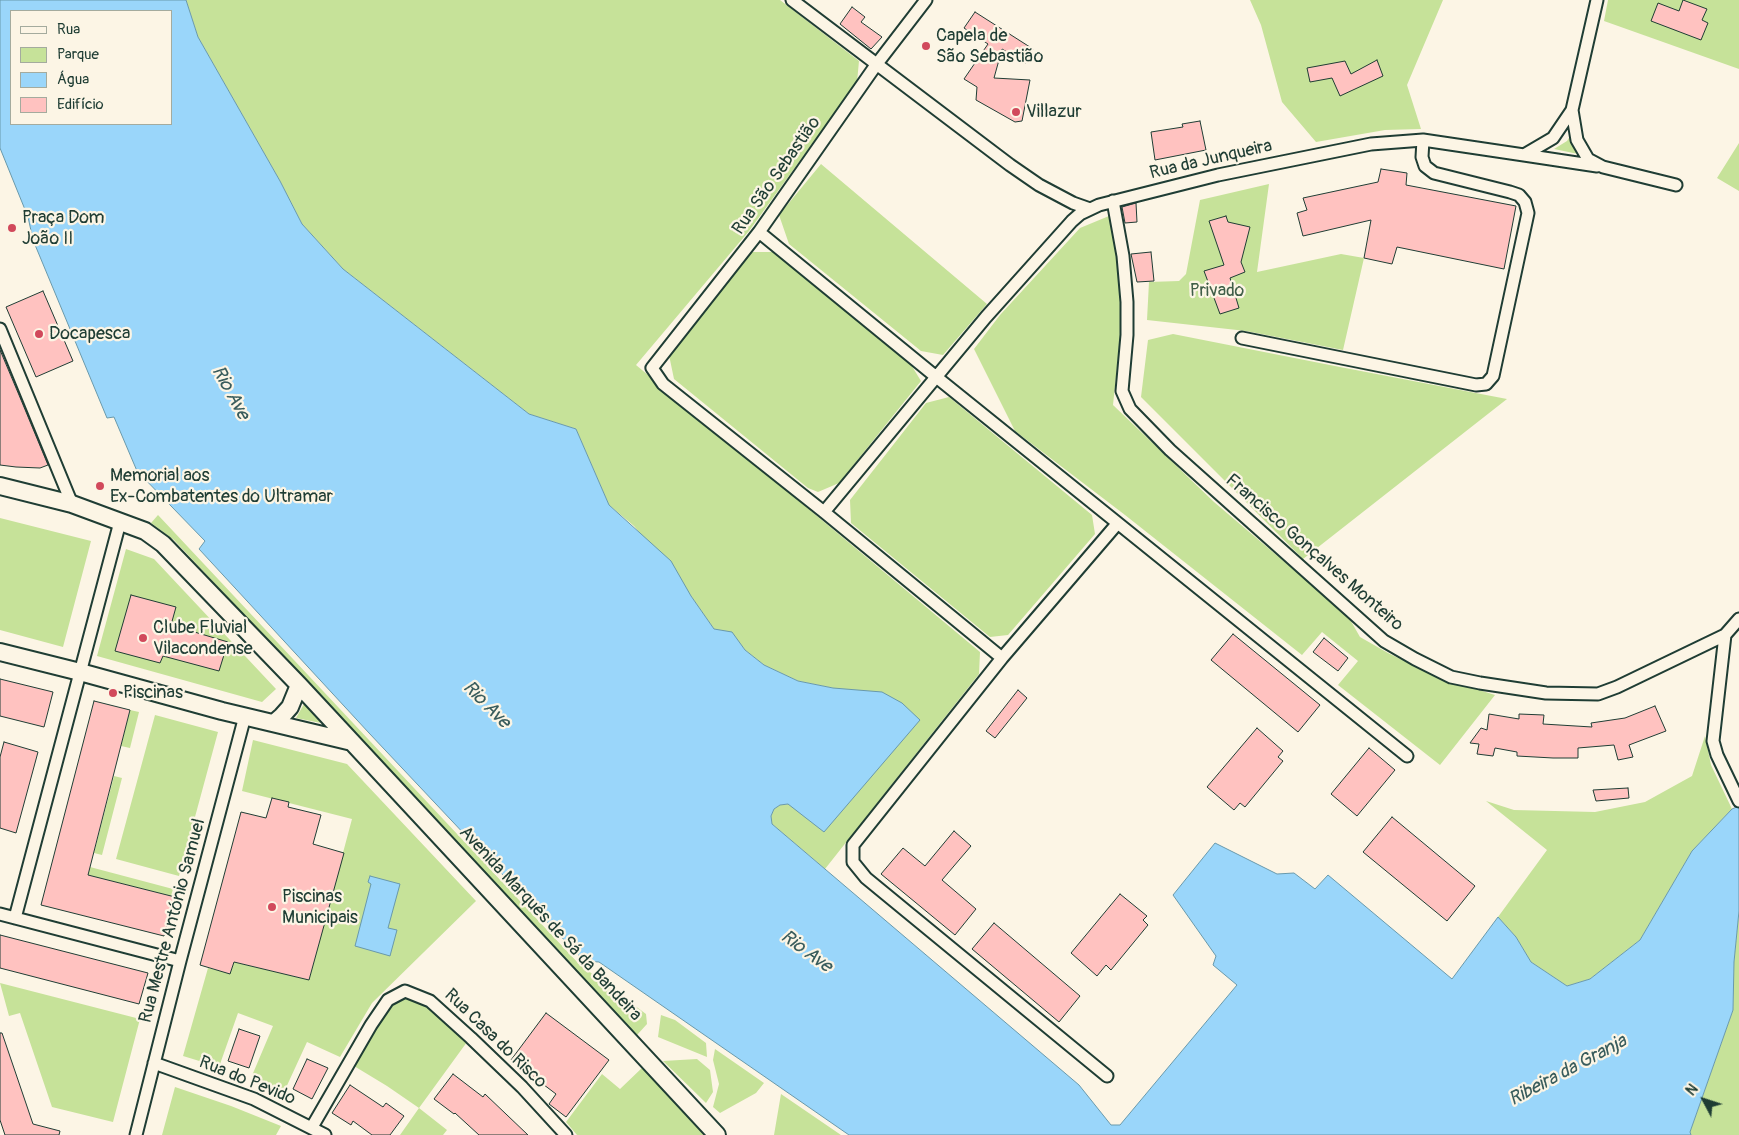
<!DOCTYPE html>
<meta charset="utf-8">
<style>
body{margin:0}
#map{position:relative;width:1739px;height:1135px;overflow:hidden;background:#fcf5e5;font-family:Pangolin,sans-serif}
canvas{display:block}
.legend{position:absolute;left:10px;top:10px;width:162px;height:115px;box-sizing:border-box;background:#fcf5e5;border:1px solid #a4ab9e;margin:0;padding:6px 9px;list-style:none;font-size:15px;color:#1f3d34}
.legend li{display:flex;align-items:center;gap:10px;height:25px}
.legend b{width:25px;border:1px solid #a4ab9e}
.north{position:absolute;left:1679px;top:1075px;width:50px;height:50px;-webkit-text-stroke:4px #fcf5e5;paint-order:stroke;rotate:310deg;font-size:14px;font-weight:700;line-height:20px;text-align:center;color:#1f3d34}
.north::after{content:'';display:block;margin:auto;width:18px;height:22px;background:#1f3d34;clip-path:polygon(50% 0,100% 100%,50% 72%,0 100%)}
</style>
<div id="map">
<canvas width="1739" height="1135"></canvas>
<ul class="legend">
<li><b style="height:6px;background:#fcf5e5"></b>Rua</li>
<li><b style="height:14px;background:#c6e299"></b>Parque</li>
<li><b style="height:14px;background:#9ad6fa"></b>Água</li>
<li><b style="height:14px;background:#ffc2c0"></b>Edifício</li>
</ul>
<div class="north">N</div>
</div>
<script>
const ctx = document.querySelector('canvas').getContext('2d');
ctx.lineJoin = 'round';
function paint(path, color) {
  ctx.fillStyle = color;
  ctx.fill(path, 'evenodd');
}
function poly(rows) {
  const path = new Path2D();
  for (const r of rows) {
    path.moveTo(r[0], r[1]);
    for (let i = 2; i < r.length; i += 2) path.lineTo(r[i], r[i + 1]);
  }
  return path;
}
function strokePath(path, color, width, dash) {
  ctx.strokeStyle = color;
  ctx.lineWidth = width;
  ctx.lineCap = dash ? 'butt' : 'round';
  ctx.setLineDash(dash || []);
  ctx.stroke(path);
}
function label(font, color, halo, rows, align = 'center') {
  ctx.font = font + ' Pangolin,sans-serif';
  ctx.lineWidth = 4.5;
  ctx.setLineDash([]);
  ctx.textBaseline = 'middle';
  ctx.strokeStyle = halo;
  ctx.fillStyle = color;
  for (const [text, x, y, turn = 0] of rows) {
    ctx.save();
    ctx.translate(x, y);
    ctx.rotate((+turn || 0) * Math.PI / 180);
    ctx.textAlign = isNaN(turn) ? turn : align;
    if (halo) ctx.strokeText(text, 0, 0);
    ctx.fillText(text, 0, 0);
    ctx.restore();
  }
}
const green = poly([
 [186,0,780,0,859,61,857,82,749,231,636,365,980,652,979,674,825,869,772,824,771,816,774,809,780,805,788,804,833,688,798,681,764,665,745,650,732,633,714,629,691,596,634,526,609,505,576,429,529,414,343,269,302,224,280,181,198,37],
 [1250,0,1443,0,1407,85,1421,129,1385,130,1316,142,1282,102,1261,25],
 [1608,0,1739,0,1739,69,1604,21],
 [1572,133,1583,155,1554,149,1567,141],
 [1739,143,1739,191,1717,178],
 [821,164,987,304,943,355,921,351,789,244,779,215],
 [1269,184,1257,272,1341,254,1364,258,1343,350,1246,331,1147,320,1149,282,1179,281,1186,274,1200,200],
 [1109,216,1120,275,1121,329,1113,405,1214,502,1348,616,1360,637,1388,653,1435,676,1495,695,1440,765,1338,685,1358,661,1322,632,1302,655,1125,515,1015,431,974,349,1000,315,1080,228],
 [752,252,775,252,910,363,921,381,839,483,818,492,808,488,674,379,669,355],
 [1173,334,1340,367,1507,399,1303,559,1141,397,1148,340],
 [949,397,1092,515,1095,534,1008,635,990,637,851,523,850,500,926,403],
 [158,515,579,964,646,1014,647,1024,637,1035,174,540,151,523],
 [0,518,91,541,63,647,0,630],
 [126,549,154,559,276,689,262,702,97,656],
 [304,704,321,723,296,718],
 [130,710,139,712,130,748,121,746],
 [155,715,218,732,179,876,116,859],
 [1705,736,1711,765,1732,809,1692,851,1640,940,1590,979,1567,986,1531,962,1516,937,1498,917,1547,850,1486,801,1514,810,1595,812,1645,802,1692,776],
 [253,740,347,764,476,901,372,1003,340,1057,307,1042,284,1092,251,1078,273,1026,238,1013,219,1067,183,1056,208,968,230,973,234,962,309,980,352,819,242,791],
 [114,776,122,778,102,855,94,853],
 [90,867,173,889,171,896,88,875],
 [1739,911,1739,1135,1691,1135,1690,1132,1733,1010,1734,962],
 [0,983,140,1019,113,1122,52,1107,20,1013,9,1016],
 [408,998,427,1005,467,1042,419,1108,447,1130,443,1135,400,1135,419,1108,387,1086,354,1066,374,1030,391,1005],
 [661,1015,675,1020,706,1043,707,1057,658,1037],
 [715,1049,764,1083,756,1093,720,1113,713,1107,719,1084,713,1060],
 [697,1059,710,1070,713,1092,706,1103,663,1061],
 [644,1066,704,1135,577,1135,566,1122,602,1074,620,1089],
 [175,1087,231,1106,281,1126,276,1135,162,1135],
 [781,1094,841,1135,774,1135]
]);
const water = poly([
 [0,0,186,0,198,37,280,181,302,224,343,269,529,414,576,429,609,505,671,561,691,596,714,629,732,632,745,650,764,665,798,681,833,688,882,692,902,703,920,720,824,832,788,804,780,805,774,809,771,816,772,824,1079,1085,1111,1125,1120,1125,1237,985,1213,965,1216,956,1173,895,1215,843,1277,874,1294,873,1315,889,1328,875,1452,979,1498,917,1516,937,1531,962,1567,986,1590,979,1640,940,1692,851,1732,809,1739,806,1739,911,1734,962,1733,1010,1690,1132,1691,1135,849,1135,599,962,584,961,369,733,199,549,205,541,137,471,114,417,107,418,33,240,28,217,0,148,0,0],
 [11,11,171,11,171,124,11,124,11,11],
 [370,876,400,884,388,928,397,930,390,956,355,946,371,884,368,882,370,876]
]);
const building = poly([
 [1683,0,1707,9,1702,20,1708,23,1701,40,1651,21,1658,3,1679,11,1683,0],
 [852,7,865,17,861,22,882,37,871,49,840,24,852,7],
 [975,12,1033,49,1026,63,1002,49,994,78,1030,80,1022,121,1015,122,976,100,977,87,964,79,988,44,964,28,975,12],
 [1377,60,1383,76,1340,96,1332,78,1310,82,1307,68,1345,61,1351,74,1377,60],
 [1200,121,1206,150,1155,160,1151,132,1183,127,1182,124,1200,121],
 [1381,169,1407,173,1406,185,1516,206,1504,269,1397,247,1392,264,1364,258,1371,220,1303,236,1297,213,1307,210,1303,198,1378,182,1381,169],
 [1136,203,1137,222,1125,223,1122,207,1136,203],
 [1226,216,1228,222,1250,227,1241,262,1245,272,1230,278,1239,308,1220,314,1204,271,1224,265,1209,221,1226,216],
 [1151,252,1154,281,1137,282,1131,254,1151,252],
 [43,291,73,361,36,377,6,307,43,291],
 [0,350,19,395,48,465,40,468,16,467,0,465,0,350],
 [131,595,176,607,171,625,228,642,219,671,163,656,160,663,115,651,131,595],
 [1233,634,1320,705,1298,732,1211,660,1233,634],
 [1324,638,1348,658,1338,671,1313,652,1324,638],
 [0,679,53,692,44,727,0,716,0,679],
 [1018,690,1027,698,995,738,986,731,1018,690],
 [94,701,130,710,88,875,175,897,164,936,41,905,94,701],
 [1655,706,1666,731,1629,745,1633,757,1618,760,1614,745,1578,748,1578,758,1553,758,1517,756,1517,752,1495,748,1493,756,1477,754,1479,744,1470,743,1481,728,1487,730,1489,714,1519,719,1519,714,1544,715,1543,724,1592,727,1591,723,1625,718,1655,706],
 [1257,728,1283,751,1278,757,1283,761,1245,807,1240,803,1234,810,1207,787,1257,728],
 [4,742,38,752,16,833,0,828,0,757,4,742],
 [1369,748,1395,770,1357,816,1331,794,1369,748],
 [1628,788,1629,798,1596,801,1593,790,1628,788],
 [272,798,289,802,288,807,321,815,313,844,344,853,309,980,234,962,230,974,200,965,241,812,266,818,272,798],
 [1392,817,1475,886,1447,921,1363,852,1392,817],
 [954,831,971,846,942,880,976,909,955,935,881,874,903,848,925,866,954,831],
 [1120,894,1147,916,1143,920,1148,925,1111,970,1106,965,1097,976,1071,953,1120,894],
 [994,923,1080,996,1059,1022,972,949,994,923],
 [0,935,148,973,139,1004,0,968,0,935],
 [546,1013,609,1060,566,1117,549,1104,556,1094,511,1060,546,1013],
 [239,1029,260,1036,249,1068,228,1061,239,1029],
 [0,1033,2,1033,33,1124,60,1131,59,1135,5,1135,0,1120,0,1033],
 [307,1059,328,1068,312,1099,293,1089,307,1059],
 [453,1074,483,1097,485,1094,528,1135,479,1135,455,1113,454,1114,434,1099,453,1074],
 [350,1085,383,1107,386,1103,404,1116,390,1135,372,1135,353,1121,351,1125,332,1113,350,1085]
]);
const street = poly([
 [792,0,1010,165,1039,185,1073,203,1090,209],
 [926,0,876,65,759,232,652,368,663,384,824,512,1002,658],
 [1572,110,1577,140,1588,159,1603,167,1676,185],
 [1524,155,1597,166],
 [1113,201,1123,256,1127,302,1127,335,1122,391,1130,409,1170,450,1384,641,1415,659,1451,677,1480,683,1546,693,1598,694,1617,687,1725,635,1739,619],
 [759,232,935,376,1407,756],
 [0,329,72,504],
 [1242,338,1476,385,1486,384,1493,376,1528,213,1525,202,1519,195,1510,192,1434,173,1425,166,1422,157,1423,140],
 [824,512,986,317,1072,221,1080,214,1099,205,1218,175,1371,144,1423,140,1524,155,1553,138,1572,110,1597,0],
 [1725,635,1713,741,1717,755,1739,801],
 [0,914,180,961],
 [15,918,120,522],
 [154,1063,254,1099,325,1135],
 [1107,1076,866,878,853,862,853,845,1002,658,1117,524],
 [312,1127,371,1025,388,1000,405,991,430,1001,471,1038,522,1087,566,1135],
 [136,1135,180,961,245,716]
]);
const secondary = poly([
 [0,486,72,504,145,531,163,544,299,685,717,1135],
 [0,652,80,672,222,711,352,742],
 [274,723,282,716,290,707,299,685]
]);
const markers = [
 [926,46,5,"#d1495b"],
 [1016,112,5,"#d1495b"],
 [12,228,5,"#d1495b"],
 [39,334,5,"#d1495b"],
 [100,486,5,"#d1495b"],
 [143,638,5,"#d1495b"],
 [113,693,5,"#d1495b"],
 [272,907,5,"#d1495b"]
];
const poiNames = [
 ["Capela de",936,36],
 ["São Sebastião",936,57],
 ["Villazur",1026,112],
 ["Praça Dom",22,218],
 ["João II",22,239],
 ["Docapesca",49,334],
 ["Memorial aos",110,476],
 ["Ex-Combatentes do Ultramar",110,497],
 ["Clube Fluvial",153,628],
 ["Vilacondense",153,649],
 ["Piscinas",123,693],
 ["Piscinas",282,897],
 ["Municipais",282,918]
];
const streetNames = [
 ["Rua da Junqueira",1211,160,-13],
 ["Rua São Sebastião",777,176,-55],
 ["Francisco Gonçalves Monteiro",1314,553,41],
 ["Rua Mestre António Samuel",173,921,-75],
 ["Avenida Marquês de Sá da Bandeira",550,924,47],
 ["Rua Casa do Risco",495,1039,44],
 ["Rua do Pevido",247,1081,22]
];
const parkNames = [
 ["Privado",1217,291]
];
const waterNames = [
 ["Rio Ave",230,393,61],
 ["Rio Ave",486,705,45],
 ["Rio Ave",806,952,36],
 ["Ribeira da Granja",1568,1071,-28]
];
paint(green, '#c6e299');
paint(water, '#9ad6fa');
strokePath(water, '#6999ab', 1);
paint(building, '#ffc2c0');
strokePath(building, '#1f3d34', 1);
strokePath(street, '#1f3d34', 15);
strokePath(secondary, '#1f3d34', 20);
strokePath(street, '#fcf5e5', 11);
strokePath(secondary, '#fcf5e5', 16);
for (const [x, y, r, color] of markers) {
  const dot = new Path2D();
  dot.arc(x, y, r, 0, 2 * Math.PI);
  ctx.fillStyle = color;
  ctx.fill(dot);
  strokePath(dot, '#fcf5e5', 2);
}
label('18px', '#1f3d34', '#fcf5e5', poiNames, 'left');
label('18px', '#1f3d34', '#fcf5e5', streetNames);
label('18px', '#405e48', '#fcf5e5', parkNames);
label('italic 19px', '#385c5c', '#fcf5e5', waterNames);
</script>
